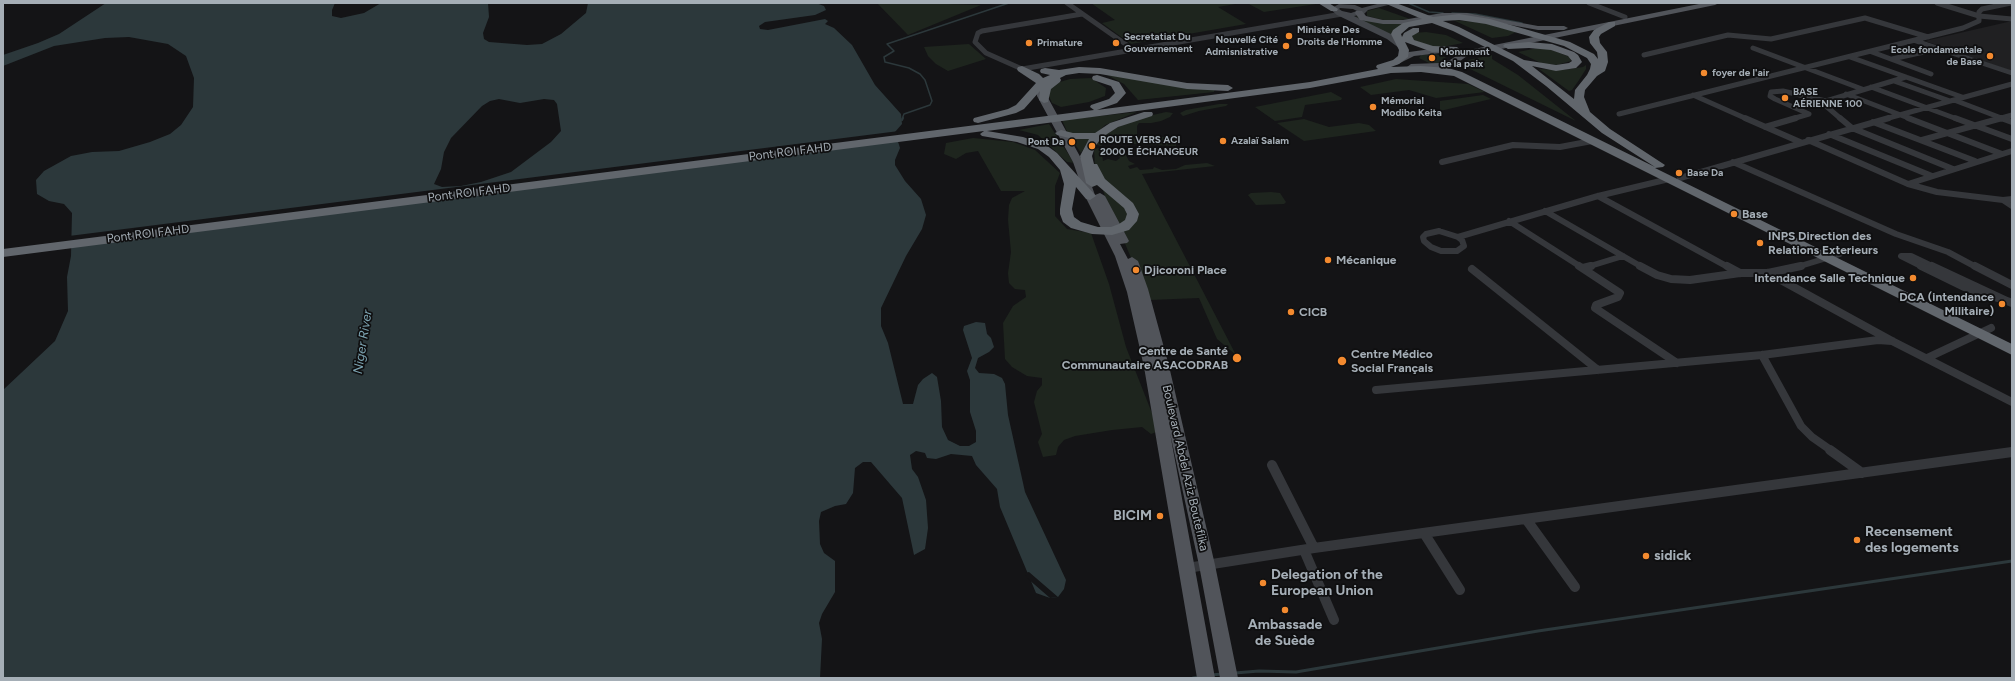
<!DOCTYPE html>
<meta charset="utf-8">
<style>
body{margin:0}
#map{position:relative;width:2015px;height:681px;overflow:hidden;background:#141416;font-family:Figtree,sans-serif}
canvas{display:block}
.frame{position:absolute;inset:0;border:4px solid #a5aeb6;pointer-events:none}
</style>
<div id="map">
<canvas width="2015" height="681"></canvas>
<div class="frame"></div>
</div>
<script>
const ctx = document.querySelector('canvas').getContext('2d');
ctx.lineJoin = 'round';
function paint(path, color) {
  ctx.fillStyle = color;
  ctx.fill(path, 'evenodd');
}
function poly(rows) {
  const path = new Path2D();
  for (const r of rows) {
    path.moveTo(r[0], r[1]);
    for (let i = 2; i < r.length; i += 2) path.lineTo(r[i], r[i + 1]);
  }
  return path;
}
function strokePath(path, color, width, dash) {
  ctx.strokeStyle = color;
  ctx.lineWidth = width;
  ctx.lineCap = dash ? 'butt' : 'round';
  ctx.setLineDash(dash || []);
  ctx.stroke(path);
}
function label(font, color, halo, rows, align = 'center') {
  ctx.font = font + ' Figtree,sans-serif';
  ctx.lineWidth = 3.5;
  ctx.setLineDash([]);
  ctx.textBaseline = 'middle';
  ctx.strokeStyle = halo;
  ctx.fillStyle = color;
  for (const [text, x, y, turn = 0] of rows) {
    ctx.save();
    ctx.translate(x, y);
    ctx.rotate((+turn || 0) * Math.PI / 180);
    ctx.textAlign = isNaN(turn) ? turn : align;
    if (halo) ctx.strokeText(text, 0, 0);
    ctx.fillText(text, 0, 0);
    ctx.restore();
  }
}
const built = poly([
 [2012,21,2012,71,1925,41]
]);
const green = poly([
 [877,3,917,3,981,5,908,35],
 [1091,3,1241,3,1218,7,1246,24,1131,44,1102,23,1115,20],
 [1247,3,1315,3,1316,4,1264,12],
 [1379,8,1410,19,1388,21,1367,16,1367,11],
 [1358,16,1362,19,1413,22,1393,37,1355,17],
 [1453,20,1484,23,1516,32,1508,36,1492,38],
 [1426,32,1446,35,1463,43,1437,48,1413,40,1412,36,1415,33],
 [969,44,986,59,948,71,936,64,928,56,924,47],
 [1538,48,1549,49,1570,57,1571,61,1557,65,1543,64,1518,52],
 [1436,54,1445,57,1448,61,1446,63,1431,64,1419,58,1421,55],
 [1492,55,1492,59,1518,75,1576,121,1462,65,1468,60],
 [1586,65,1586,69,1579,80,1572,90,1569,91,1539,69,1564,70,1583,67],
 [1107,75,1215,88,1214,92,1138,100,1124,84],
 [1091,78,1106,88,1105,96,1089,102,1061,107,1052,103,1048,94,1049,87,1060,82,1070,79],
 [1396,79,1468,84,1485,92,1436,98,1409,90,1371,95,1360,87],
 [1331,92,1342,98,1341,100,1305,105,1302,117,1275,121,1255,107],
 [1483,95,1491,99,1440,111,1440,101],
 [1219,104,1228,104,1226,106,1199,111,1183,116,1180,113,1186,110],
 [1137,112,1105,125,1087,143,1081,153,1069,136,1062,120],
 [1166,112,1173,113,1170,117,1161,121,1151,123,1139,123,1137,126,1137,135,1176,138,1176,146,1114,143,1114,139,1109,138,1101,146,1097,145,1098,141,1114,129,1135,119],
 [1304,119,1329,127,1359,123,1369,125,1376,131,1304,141,1277,123],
 [1049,124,1074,163,1067,162,1038,135,1019,130],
 [973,138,1013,142,1035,150,1060,173,1055,186,1055,216,1067,229,1091,233,1109,284,1126,347,1159,431,1151,434,1142,427,1112,430,1075,436,1064,440,1058,447,1056,455,1043,457,1038,442,1042,434,1034,402,1037,391,1042,385,1042,378,1027,376,1012,367,1005,359,1003,323,1013,306,1026,297,1025,290,1015,289,1009,283,1008,273,1011,252,1008,220,1009,205,1012,198,1025,191,1001,191,978,151,966,153,956,159,944,154,946,143],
 [1099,148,1108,150,1108,153,1102,155,1103,161,1108,159,1116,161,1120,158,1117,149,1124,151,1129,161,1135,164,1128,166,1130,169,1137,167,1140,170,1153,169,1154,167,1162,170,1176,169,1185,165,1207,163,1215,166,1142,174,1236,355,1217,339,1199,298,1149,300,1106,199,1095,167,1094,149],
 [1271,192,1280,193,1286,202,1284,204,1256,205,1248,195,1251,193]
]);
const water = poly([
 [106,3,335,3,332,10,332,16,341,18,364,13,381,3,488,3,489,17,483,33,484,39,489,42,527,45,542,44,561,34,586,13,588,3,816,3,824,6,826,10,815,15,765,22,759,26,760,29,768,30,825,19,828,21,825,24,834,28,852,45,875,85,901,114,902,124,895,132,900,148,895,160,895,165,905,181,921,199,926,215,922,229,906,256,881,308,881,326,888,343,903,404,913,404,918,385,923,379,932,373,937,377,941,401,942,427,948,440,960,446,969,446,976,442,976,431,970,412,970,380,967,371,972,358,963,330,964,326,976,322,985,323,987,334,991,338,994,347,989,352,978,358,975,368,979,373,994,374,1002,378,1005,384,1008,415,1025,492,1066,580,1064,589,1058,597,1050,598,1036,593,1000,507,997,489,976,465,972,456,951,454,936,459,927,458,925,453,916,451,910,455,912,469,918,477,926,500,928,528,925,549,914,555,902,498,871,462,863,462,855,468,853,493,846,504,835,506,821,512,819,521,820,544,824,553,835,561,835,592,822,614,819,623,822,639,820,678,3,678,3,390,55,341,68,311,67,277,71,256,72,213,64,204,49,201,37,194,36,180,44,171,71,156,92,152,119,151,150,142,170,134,181,125,193,107,194,78,186,56,168,44,129,37,105,38,54,46,3,66,3,55,38,43,59,34],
 [499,99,520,103,544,99,554,100,557,104,561,131,551,142,511,172,481,182,461,186,442,187,434,184,441,169,444,152,451,138,482,106,490,101]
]);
const pier = poly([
 [899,131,897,133,900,140,69,247,69,236],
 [1029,572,1058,597,1050,598,1027,578,1025,573]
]);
const streamFar2 = poly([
 [1408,3,1429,12,1443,13],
 [1452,13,1475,14,1522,23],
 [902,119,904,114,930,105,932,101,925,80,920,74,909,68,885,62,884,57,894,51,887,44,1009,3]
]);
const streamFar1 = poly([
 [902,120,903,118]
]);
const stream = poly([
 [1235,673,1259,671,1296,672,1538,631,2012,561],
 [1211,675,1222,674],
 [1193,678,1199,677]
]);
const streetFar3 = poly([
 [1067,3,1134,50],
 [1589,3,1625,17],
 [1937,3,1979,16,2012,19],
 [1082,14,982,31,978,33,975,42,986,53,1022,69,1342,14],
 [1916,41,2012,73],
 [1753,48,1862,89],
 [1872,52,1931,74],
 [1644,55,1728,35,1771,39,1865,18,1928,37],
 [1850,57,1962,97],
 [1892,59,1924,52],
 [1894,81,1950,101],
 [1871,87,1957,119],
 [1846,94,1911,119],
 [1693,95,1747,119],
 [1954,100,2004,119],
 [1826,101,1826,106,1841,119],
 [1619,114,1963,28,1979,21,1979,12,1982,9,2011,3],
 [1809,114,1775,99,1770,96,1771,92,1783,91,1826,101,1906,77],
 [1792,119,1809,114],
 [1885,119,2012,84],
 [1998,119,2012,115]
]);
const streetFar2 = poly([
 [1745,118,1800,142],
 [1840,118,1852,128,1953,169],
 [1908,118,2002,154],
 [1955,118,2012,139],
 [2001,118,2012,122],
 [1873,122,1975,161],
 [1765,127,1796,118],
 [1829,134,1932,176],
 [1808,140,1908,184,1937,192,2003,200],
 [1922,140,2002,118],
 [1442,162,1513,145,1560,147,1592,141],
 [1733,162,1896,234,1948,252,1976,267],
 [1680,178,1889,118],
 [1908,184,2012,151],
 [1598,196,1728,267],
 [2012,199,2003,200,2012,206],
 [1545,211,1642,267],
 [1509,221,1581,267],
 [1439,231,1458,237,1462,240,1464,246,1457,251,1441,251,1431,247,1424,241,1423,237,1426,234,1439,231],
 [1458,237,1598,196,1669,179],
 [1587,267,1623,256],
 [1797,267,1840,254],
 [1923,267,1901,256,1911,256,1934,267]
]);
const streetFar1 = poly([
 [1579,266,1620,293,1618,297,1596,305,1595,308,1677,363],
 [1640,266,1657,275,1671,279,1690,280,1740,273,1768,273,1801,266],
 [1727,266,1740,273],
 [1921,266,1964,287,2007,301],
 [1932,266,2007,301],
 [1975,266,2012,285],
 [1583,268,1591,266],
 [1472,269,1598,370],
 [1768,273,1892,341,2012,402],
 [2007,301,2012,303],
 [1762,355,1801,426,1812,437,1832,451],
 [1927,358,1991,328],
 [1376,390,1762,355,1878,340,1892,341]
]);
const street = poly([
 [1830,450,1862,473],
 [1272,465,1314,548],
 [1526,519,1575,587],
 [1424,533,1460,590],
 [1304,550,1334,620],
 [1187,568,1314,548,2012,452]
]);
const secondary = poly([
 [1381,3,1396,3,1368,10,1364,14,1354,16,1393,35,1405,44,1405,48,1399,48,1387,39,1337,15,1330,9,1339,4,1355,5,1362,8,1381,3],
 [1340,8,1353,9,1357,11,1351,13,1342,11,1339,9,1340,8]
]);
const primary = poly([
 [1704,3,1719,3,1715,5,1467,56,1456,64,1440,69,1411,70,1407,67,1411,64,1439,63,1450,60,1464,51,1704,3],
 [1356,11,1362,11,1366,16,1383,20,1403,20,1442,13,1467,13,1538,26,1564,26,1568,28,1564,30,1538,30,1467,17,1442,17,1403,24,1383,24,1360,20,1355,13,1356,11],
 [1446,47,1450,50,1449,52,1414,56,1396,65,1392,62,1409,52,1446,47],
 [1041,83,1045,86,1047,96,1083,162,1095,195,1100,193,1105,196,1129,241,1127,243,1120,244,1128,259,1132,257,1138,261,1148,289,1169,366,1215,565,1238,678,1220,678,1199,565,1170,433,1215,678,1197,678,1144,367,1127,292,1115,256,1085,196,1073,162,1037,96,1037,86,1041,83]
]);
const highway = poly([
 [1318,3,1329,3,1338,9,1337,11,1331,11,1318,3],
 [1384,3,1396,3,1433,17,1459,14,1490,19,1570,42,1594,54,1598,59,1597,52,1590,43,1589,37,1594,30,1609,22,1615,22,1615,26,1601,34,1599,37,1600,43,1607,52,1608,62,1605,71,1597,76,1585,90,1584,97,1590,112,1610,129,1665,165,1663,167,1655,168,2012,344,2012,355,1454,76,1421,72,1391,73,1310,88,987,131,1023,137,1046,145,1057,153,1096,196,1090,200,1086,199,1076,187,1072,209,1074,217,1081,222,1098,227,1111,227,1119,224,1125,220,1127,214,1124,208,1097,185,1092,187,1086,183,1080,156,1089,139,1073,139,1057,135,1055,133,1061,130,1073,133,1095,133,1110,123,1144,112,1152,112,1153,114,1152,116,1118,127,1101,138,1095,147,1092,156,1094,164,1097,164,1105,179,1133,203,1139,214,1137,221,1129,230,1112,235,1092,234,1071,228,1063,222,1060,214,1060,209,1064,184,1060,170,1049,157,1038,149,1017,142,982,136,980,134,984,131,3,257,3,249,1094,110,1090,107,1091,105,1109,99,1115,93,1111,86,1093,80,1092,78,1093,76,1097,75,1119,82,1126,93,1117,103,1097,110,1310,82,1378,69,1376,67,1377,65,1393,60,1398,56,1399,50,1391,34,1393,30,1403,23,1422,19,1384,3],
 [1459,20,1486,24,1564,46,1587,58,1591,64,1590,69,1587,75,1575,90,1574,99,1532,66,1556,71,1576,68,1582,62,1578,55,1574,52,1552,44,1529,42,1505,44,1503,46,1508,49,1529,48,1551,50,1568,56,1572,61,1569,63,1556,65,1524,60,1459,27,1443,21,1459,20],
 [1432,23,1453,31,1513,61,1546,86,1602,133,1655,167,1462,72,1448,68,1421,66,1391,67,1399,64,1408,57,1409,50,1405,42,1432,52,1457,51,1459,49,1457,47,1433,46,1414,40,1412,36,1419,32,1419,28,1413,28,1404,33,1402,37,1401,34,1409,27,1432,23],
 [1022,66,1039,74,1043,78,1050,75,1041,73,1040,71,1041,69,1045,68,1059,70,1079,67,1100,68,1187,83,1228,85,1233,88,1228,91,1187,89,1100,74,1079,73,1066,75,1060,78,1061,80,1060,82,1051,89,1048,102,1044,103,1039,100,1040,91,1024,109,1016,113,978,123,974,122,973,120,974,118,1008,109,1016,105,1036,83,1018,71,1017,69,1018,67,1022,66]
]);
const markers = [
 [1289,36,4,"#f38a2f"],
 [1029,43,4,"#f38a2f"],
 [1116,43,4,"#f38a2f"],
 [1286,46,4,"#f38a2f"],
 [1990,56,4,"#f38a2f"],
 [1432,58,4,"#f38a2f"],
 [1704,73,4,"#f38a2f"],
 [1785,98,4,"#f38a2f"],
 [1373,107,4,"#f38a2f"],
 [1223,141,4,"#f38a2f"],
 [1072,142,4,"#f38a2f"],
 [1092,146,4,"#f38a2f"],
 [1679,173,4,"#f38a2f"],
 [1734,214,4,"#f38a2f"],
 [1760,243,4,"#f38a2f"],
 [1328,260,4,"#f38a2f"],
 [1136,270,4,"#f38a2f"],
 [1913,278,4,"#f38a2f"],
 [2002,304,4,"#f38a2f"],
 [1291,312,4,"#f38a2f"],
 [1237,358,5,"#f38a2f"],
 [1342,361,5,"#f38a2f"],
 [1160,516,4,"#f38a2f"],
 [1857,540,4,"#f38a2f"],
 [1646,556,4,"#f38a2f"],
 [1263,583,4,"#f38a2f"],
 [1285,610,4,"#f38a2f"]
];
const farPoinames = [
 ["Ministère Des",1297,30],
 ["Droits de l'Homme",1297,42],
 ["Secretatiat Du",1124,37],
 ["Gouvernement",1124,49],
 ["Nouvellé Cité",1278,40,"right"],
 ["Admisnistrative",1278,52,"right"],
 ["Primature",1037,43],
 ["Ecole fondamentale",1982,50,"right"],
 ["de Base",1982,62,"right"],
 ["Monument",1440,52],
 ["de la paix",1440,64],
 ["foyer de l'air",1712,73],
 ["BASE",1793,92],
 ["AÉRIENNE 100",1793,104],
 ["Mémorial",1381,101],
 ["Modibo Keita",1381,113],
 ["ROUTE VERS ACI",1100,140],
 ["2000 E ÉCHANGEUR",1100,152],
 ["Azalaï Salam",1231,141],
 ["Pont Da",1064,142,"right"],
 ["Base Da",1687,173]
];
const streetNames = [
 ["Pont ROI FAHD",790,152,-7],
 ["Pont ROI FAHD",469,193,-7],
 ["Pont ROI FAHD",148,234,-7],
 ["Boulevard Abdel Aziz Bouteflika",1185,468,77]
];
const poiNames = [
 ["Base",1742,214],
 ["INPS Direction des",1768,236],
 ["Relations Exterieurs",1768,250],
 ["Mécanique",1336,260],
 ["Djicoroni Place",1144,270],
 ["Intendance Salle Technique",1905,278,"right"],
 ["DCA (intendance",1994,297,"right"],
 ["Militaire)",1994,311,"right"],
 ["CICB",1299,312],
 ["Centre de Santé",1228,351,"right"],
 ["Communautaire ASACODRAB",1228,365,"right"],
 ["Centre Médico",1351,354],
 ["Social Français",1351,368]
];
const waterNames = [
 ["Niger River",363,342,-81]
];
const nearPoinames = [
 ["BICIM",1152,516,"right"],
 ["Recensement",1865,532],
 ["des logements",1865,548],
 ["sidick",1654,556],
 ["Delegation of the",1271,575],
 ["European Union",1271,591],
 ["Ambassade",1285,625,"center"],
 ["de Suède",1285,641,"center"]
];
paint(built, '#202022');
paint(green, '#1e251e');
paint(water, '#2c383b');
paint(pier, '#141416');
strokePath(streamFar2, '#2c383b', 1.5);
strokePath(streamFar1, '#2c383b', 2);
strokePath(stream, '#2c383b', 3);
strokePath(streetFar3, '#35373b', 5);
strokePath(streetFar2, '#35373b', 6);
strokePath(streetFar1, '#35373b', 8);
strokePath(street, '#35373b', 10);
paint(secondary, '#43464b');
paint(primary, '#51545a');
paint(highway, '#61666c');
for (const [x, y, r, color] of markers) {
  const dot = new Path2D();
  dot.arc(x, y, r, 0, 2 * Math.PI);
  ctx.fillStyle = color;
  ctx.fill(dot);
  strokePath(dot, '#0f0f10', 1.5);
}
label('bold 10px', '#a5aeb6', '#0f0f10', farPoinames, 'left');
label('12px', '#a5aeb6', '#0f0f10', streetNames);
label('bold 12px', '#a5aeb6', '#0f0f10', poiNames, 'left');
label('italic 13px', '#7ca3b1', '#0f0f10', waterNames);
label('bold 14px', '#a5aeb6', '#0f0f10', nearPoinames, 'left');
</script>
